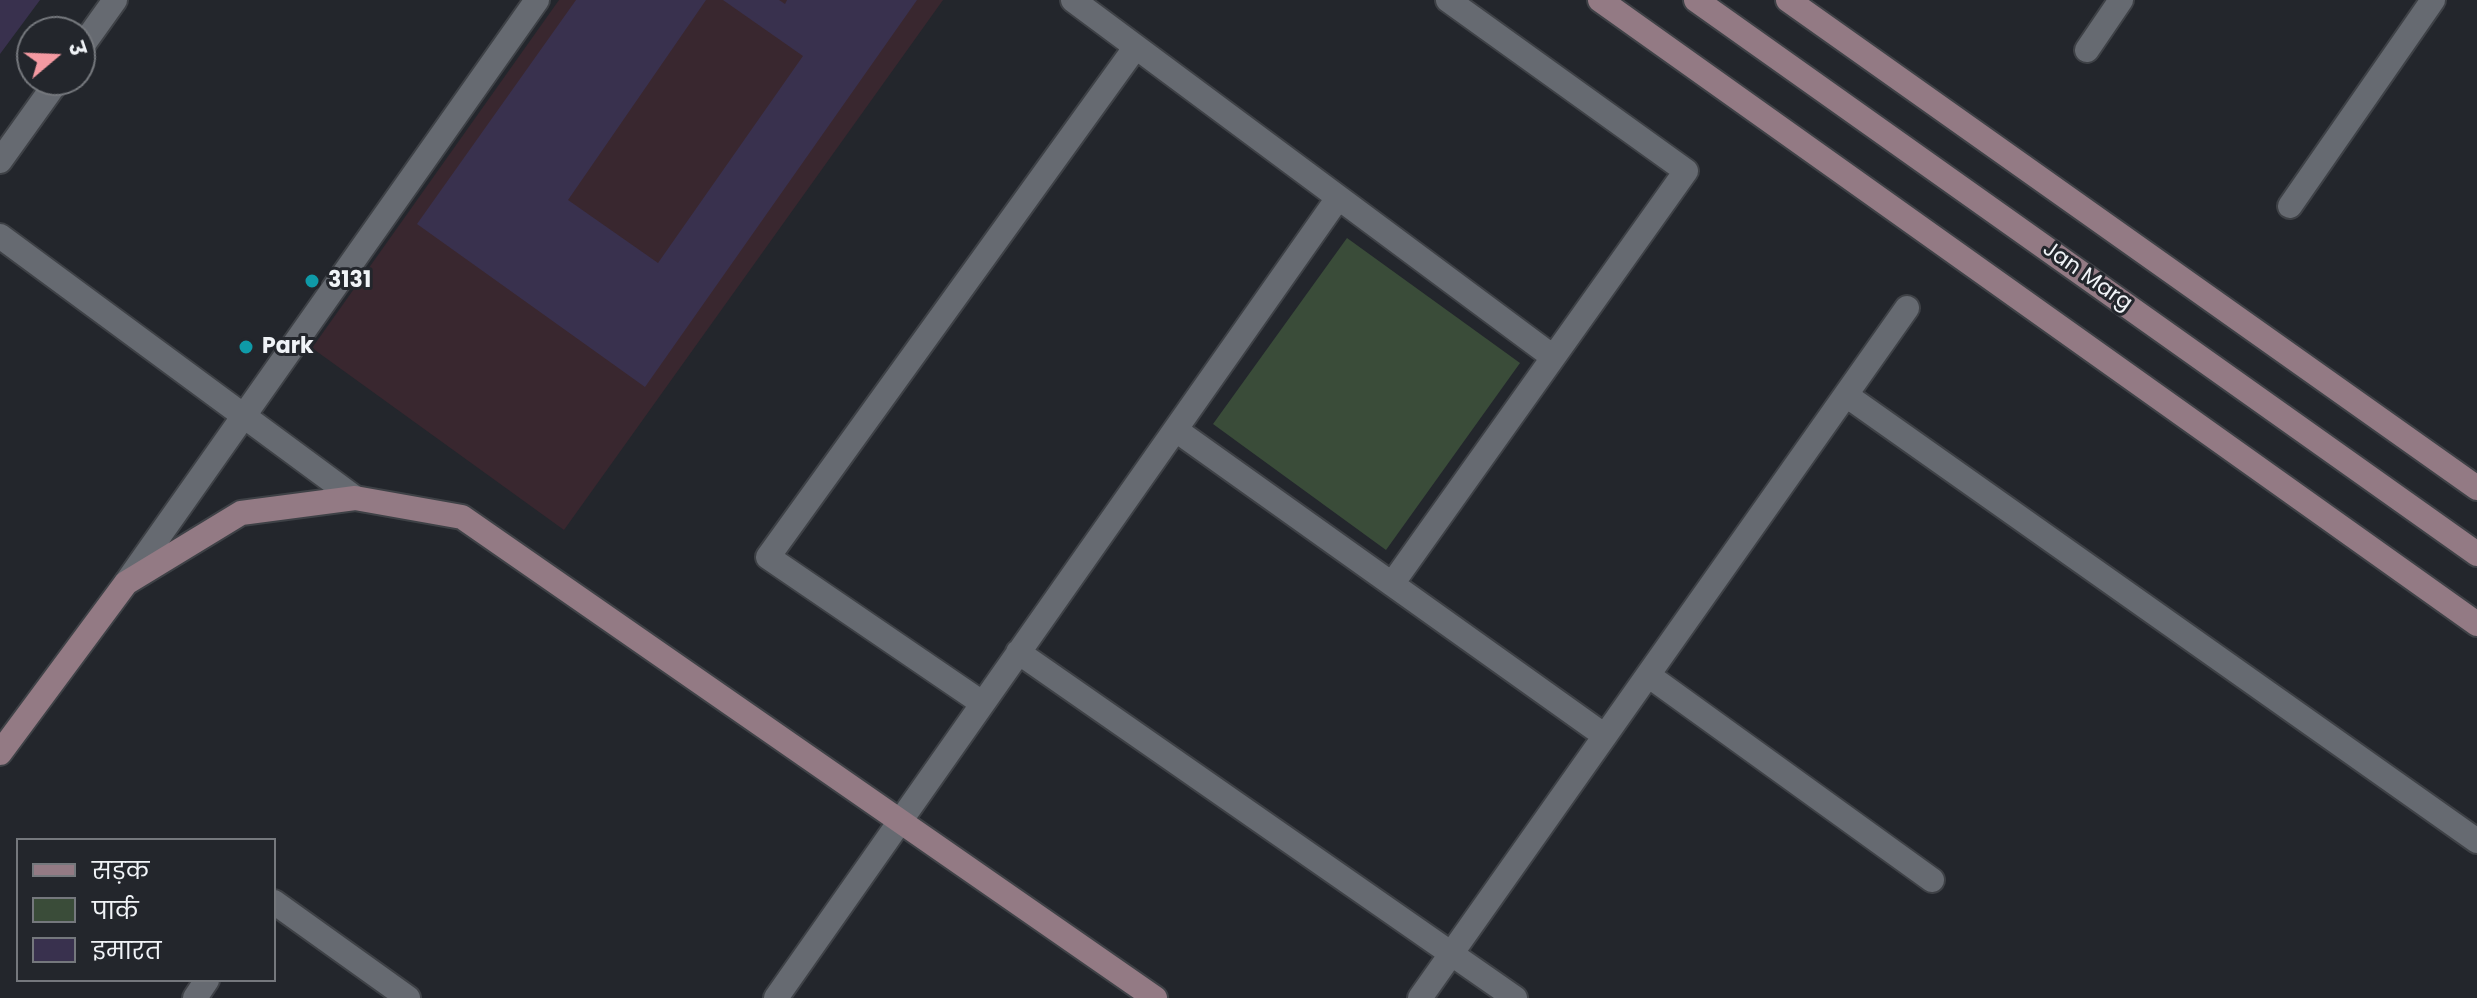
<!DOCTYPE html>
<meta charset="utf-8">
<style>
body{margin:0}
#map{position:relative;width:2477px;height:998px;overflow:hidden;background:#23262c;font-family:Poppins,"Noto Sans Devanagari",sans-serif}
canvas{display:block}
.legend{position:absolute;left:16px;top:838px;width:260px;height:144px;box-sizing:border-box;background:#23262c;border:2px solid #75787d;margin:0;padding:10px 14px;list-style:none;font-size:24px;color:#f0f3f7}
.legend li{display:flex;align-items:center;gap:16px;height:40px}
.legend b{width:40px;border:2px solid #75787d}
.north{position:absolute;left:16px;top:16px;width:80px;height:80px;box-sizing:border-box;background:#23262c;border:2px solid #75787d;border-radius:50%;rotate:71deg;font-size:22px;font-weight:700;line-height:32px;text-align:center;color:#f0f3f7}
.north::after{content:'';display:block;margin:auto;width:28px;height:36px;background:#f49aa2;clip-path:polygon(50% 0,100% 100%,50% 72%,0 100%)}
</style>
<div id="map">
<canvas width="2477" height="998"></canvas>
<ul class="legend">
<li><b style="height:10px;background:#937a84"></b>सड़क</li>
<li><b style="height:22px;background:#3a4c39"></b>पार्क</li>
<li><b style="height:22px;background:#39314e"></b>इमारत</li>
</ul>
<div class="north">उ</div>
</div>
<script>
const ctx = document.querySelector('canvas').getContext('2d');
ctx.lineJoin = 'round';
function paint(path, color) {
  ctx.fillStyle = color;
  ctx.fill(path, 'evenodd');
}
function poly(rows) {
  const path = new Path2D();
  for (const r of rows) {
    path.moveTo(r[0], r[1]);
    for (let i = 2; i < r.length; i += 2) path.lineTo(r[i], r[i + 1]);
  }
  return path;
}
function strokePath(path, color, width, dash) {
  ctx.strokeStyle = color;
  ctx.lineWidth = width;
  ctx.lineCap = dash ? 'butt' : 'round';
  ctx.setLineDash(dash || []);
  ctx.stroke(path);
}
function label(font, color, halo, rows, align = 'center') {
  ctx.font = font + ' Poppins,sans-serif';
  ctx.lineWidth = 6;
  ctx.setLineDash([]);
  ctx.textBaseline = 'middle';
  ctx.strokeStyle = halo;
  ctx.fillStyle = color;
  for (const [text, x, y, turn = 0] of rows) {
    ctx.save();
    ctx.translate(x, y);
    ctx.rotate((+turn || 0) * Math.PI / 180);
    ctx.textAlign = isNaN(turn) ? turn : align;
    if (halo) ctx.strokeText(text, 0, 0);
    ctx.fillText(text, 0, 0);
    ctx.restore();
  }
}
const education = poly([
 [559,0,943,0,564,530,312,348]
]);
const green = poly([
 [1347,238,1520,363,1386,550,1213,424]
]);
const building = poly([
 [0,0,40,0,0,54],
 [576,0,706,0,568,200,658,263,803,56,723,0,779,0,785,4,787,0,917,0,645,387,417,224]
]);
const street = poly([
 [1073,0,1553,357],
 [80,49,115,0],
 [2087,50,2121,0],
 [0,161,58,80],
 [2290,206,2433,0],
 [0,236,355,498],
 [1846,395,2477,841],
 [1176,430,1605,736],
 [126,583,537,0],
 [1392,584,1686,171,1448,0],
 [1018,652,1515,998],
 [1648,675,1932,880],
 [982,703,768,557,1135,48],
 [274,902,408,998],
 [195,998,207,980],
 [776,998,1338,198],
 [1420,998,1907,308]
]);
const secondary = poly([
 [1600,0,2477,624],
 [1696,0,2477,554],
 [1788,0,2477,488],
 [0,753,126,583,241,513,355,498,462,517,1155,998]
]);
const markers = [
 [312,281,8,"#0f9aa8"],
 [246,347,8,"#0f9aa8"]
];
const streetNames = [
 ["Jan Marg",2087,277,35]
];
const poiNames = [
 ["3131",328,281],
 ["Park",262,347]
];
paint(education, '#39272f');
paint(green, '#3a4c39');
paint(building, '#39314e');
strokePath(street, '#3e4146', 28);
strokePath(secondary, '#3e4146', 28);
strokePath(street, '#666a71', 24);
strokePath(secondary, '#937a84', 24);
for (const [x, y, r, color] of markers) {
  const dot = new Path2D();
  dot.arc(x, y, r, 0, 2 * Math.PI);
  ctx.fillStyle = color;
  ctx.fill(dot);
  strokePath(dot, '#23262c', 3);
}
label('22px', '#f0f3f7', '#23262c', streetNames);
label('bold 22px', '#f0f3f7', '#23262c', poiNames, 'left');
</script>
